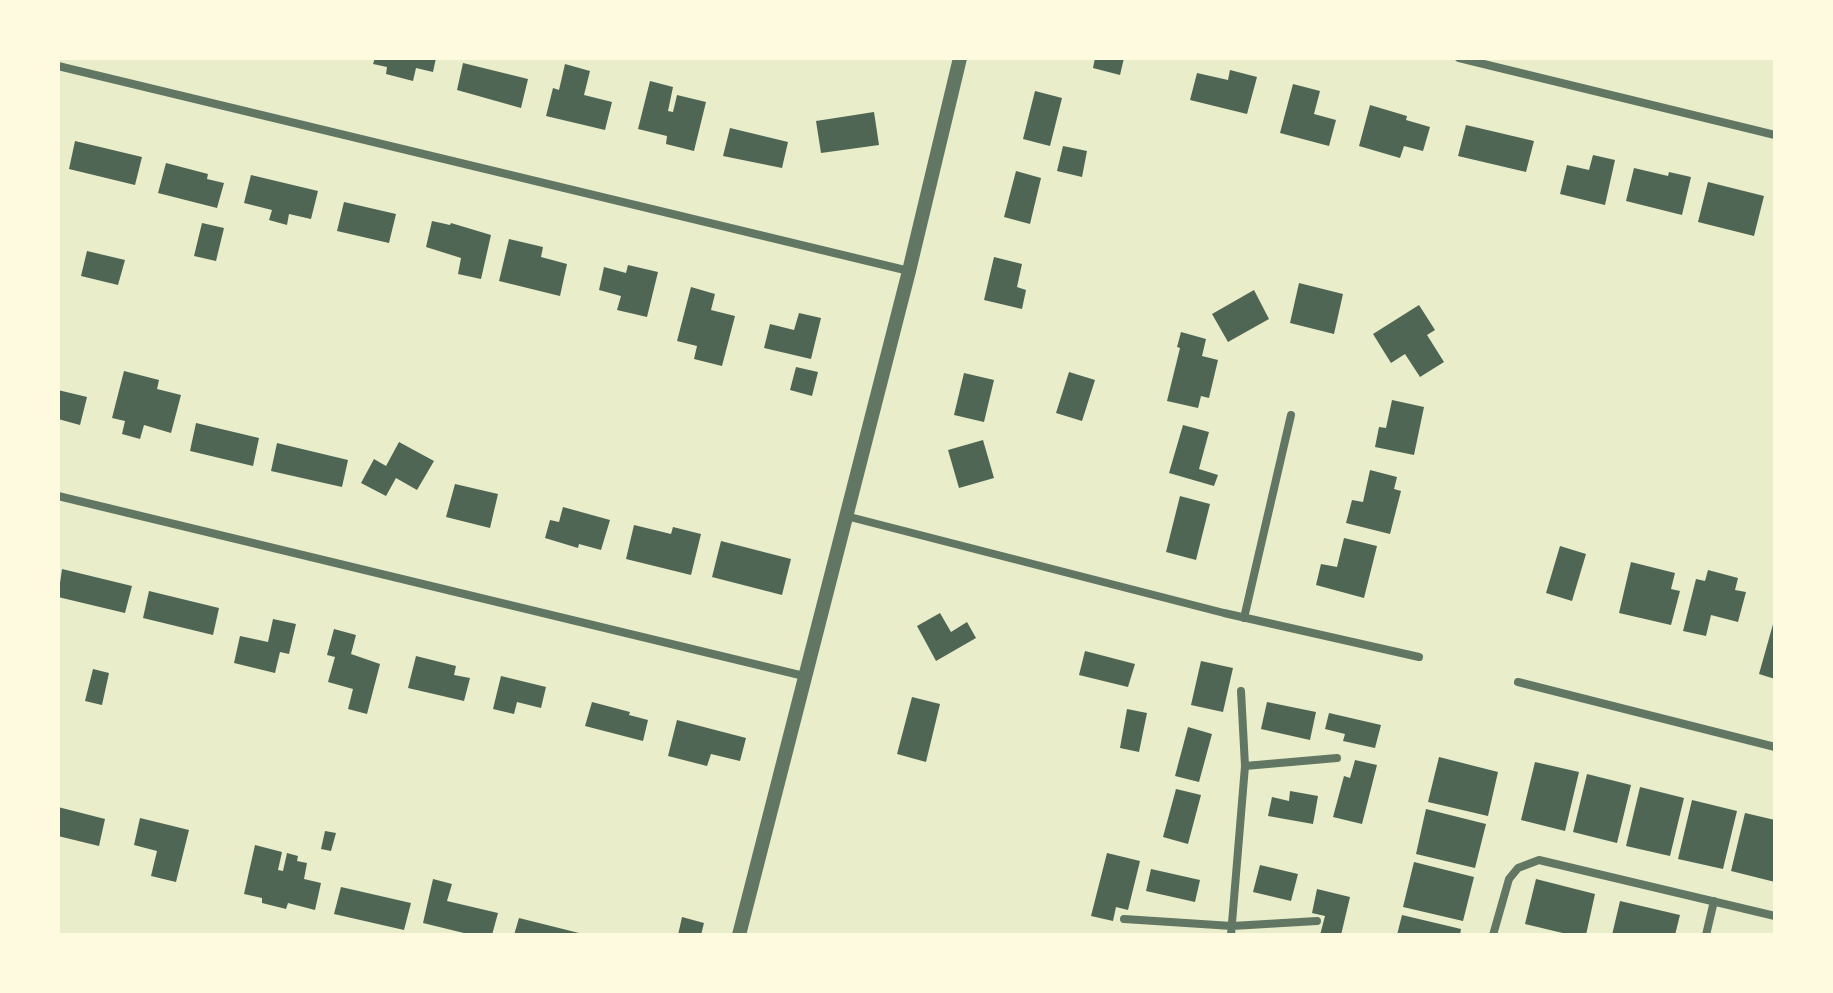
<!DOCTYPE html>
<style>
body{margin:0}
#map{position:relative;width:1833px;height:993px;overflow:hidden;background:#e9edc9;font-family:Karla,sans-serif}
canvas{display:block}
.frame{position:absolute;inset:0;border:60px solid #fefae0;pointer-events:none}
</style>
<div id="map">
<canvas width="1833" height="993"></canvas>
<div class="frame"></div>
</div>
<script>
const ctx = document.querySelector('canvas').getContext('2d');
ctx.lineJoin = 'round';
function paint(path, color) {
  ctx.fillStyle = color;
  ctx.fill(path, 'evenodd');
}
function poly(rows) {
  const path = new Path2D();
  for (const r of rows) {
    path.moveTo(r[0], r[1]);
    for (let i = 2; i < r.length; i += 2) path.lineTo(r[i], r[i + 1]);
  }
  return path;
}
function strokePath(path, color, width, dash) {
  ctx.strokeStyle = color;
  ctx.lineWidth = width;
  ctx.lineCap = dash ? 'butt' : 'round';
  ctx.setLineDash(dash || []);
  ctx.stroke(path);
}
const building = poly([
 [375,58,436,58,433,72,416,68,413,81,386,74,387,67,373,64],
 [1095,58,1124,58,1120,75,1093,68],
 [463,63,528,79,521,108,457,90],
 [565,64,590,71,584,95,612,102,605,130,546,116,553,88,559,90],
 [1230,70,1257,77,1247,114,1190,100,1197,73,1228,80],
 [650,81,673,87,668,111,673,112,677,95,706,102,694,151,666,144,667,136,638,129],
 [1293,84,1320,91,1314,114,1336,120,1329,146,1280,133],
 [1035,91,1062,98,1050,146,1023,139],
 [1370,105,1407,116,1406,120,1430,127,1423,151,1404,146,1400,158,1359,146],
 [874,112,879,145,821,153,816,121],
 [1466,125,1534,141,1526,172,1458,156],
 [730,128,788,142,782,168,723,156],
 [75,141,142,157,135,185,69,169],
 [1063,146,1087,151,1082,177,1057,171],
 [1593,155,1615,160,1605,205,1560,194,1567,165,1589,170],
 [166,163,208,174,207,179,224,183,217,208,158,193],
 [1634,168,1668,176,1669,172,1691,177,1682,215,1626,201],
 [1016,171,1041,178,1030,224,1004,217],
 [251,175,318,191,311,219,289,214,287,225,269,220,272,210,244,203],
 [1708,182,1764,196,1754,236,1698,222],
 [344,202,396,214,389,243,337,231],
 [432,221,450,225,451,223,491,235,481,279,458,274,461,258,426,247],
 [202,223,224,228,216,261,194,256],
 [509,239,543,247,541,257,567,264,560,296,499,281],
 [87,251,125,260,118,285,81,276],
 [994,257,1022,264,1017,287,1026,290,1022,309,984,300],
 [628,265,658,272,647,317,617,310,621,296,599,290,604,267,626,273],
 [1299,283,1343,294,1334,334,1290,323],
 [691,287,715,294,711,310,735,316,722,366,694,359,697,346,677,341],
 [1254,290,1269,319,1228,342,1212,314],
 [1419,305,1435,330,1427,335,1444,362,1420,377,1405,354,1391,363,1373,334],
 [799,313,821,318,811,359,764,348,770,324,794,330],
 [1181,332,1206,339,1202,356,1218,360,1209,398,1201,396,1198,408,1167,401,1180,348,1177,347],
 [796,367,818,372,812,396,790,390],
 [124,371,159,380,157,389,181,395,171,433,144,425,140,439,122,434,125,421,112,418],
 [1069,372,1095,380,1082,421,1056,413],
 [964,373,994,380,984,422,954,415],
 [58,390,87,397,80,425,58,419],
 [1392,400,1424,407,1414,455,1375,447,1379,427,1386,428],
 [196,423,259,438,253,466,190,451],
 [1183,425,1209,432,1199,469,1218,475,1214,486,1169,473],
 [983,440,994,478,959,488,948,450],
 [399,442,434,461,417,490,396,478,386,496,361,483,374,459,386,466],
 [277,443,348,460,342,487,271,471],
 [1370,470,1397,477,1394,489,1401,491,1390,534,1346,523,1352,500,1363,502],
 [455,484,498,494,490,528,446,517],
 [1180,496,1210,504,1196,560,1166,552],
 [563,507,610,520,601,550,579,544,578,548,545,538,550,520,559,522],
 [634,525,671,534,673,527,701,534,691,575,626,559],
 [1344,538,1377,546,1364,598,1316,585,1321,564,1337,567],
 [721,541,791,559,782,595,712,577],
 [1560,546,1586,554,1572,601,1546,593],
 [1631,562,1675,573,1671,589,1680,591,1671,625,1619,613],
 [62,569,132,586,125,613,58,597],
 [1708,570,1738,578,1735,590,1746,592,1738,622,1711,615,1706,636,1683,631,1696,579,1705,581],
 [149,591,219,608,213,635,143,618],
 [940,613,951,632,967,622,976,638,936,661,917,626],
 [1775,617,1775,679,1759,674],
 [273,619,296,624,289,654,280,652,275,673,234,663,240,636,268,642],
 [334,629,356,635,351,654,380,664,367,714,348,709,353,689,328,682,335,657,327,655],
 [1085,651,1135,664,1128,687,1079,675],
 [416,656,456,666,454,675,470,678,464,701,408,688],
 [1201,661,1233,668,1223,712,1191,705],
 [93,669,109,673,102,705,85,701],
 [501,676,546,687,541,708,517,702,514,714,493,709],
 [912,697,940,704,926,762,897,754],
 [592,702,630,712,629,715,648,720,643,741,585,726],
 [1267,702,1316,712,1310,740,1261,729],
 [1127,709,1147,713,1139,752,1120,748],
 [1329,713,1381,725,1375,748,1343,741,1345,734,1325,729],
 [677,720,746,738,740,761,711,754,707,766,668,756],
 [1188,727,1212,734,1199,782,1175,776],
 [1439,757,1498,772,1488,816,1428,802],
 [1355,760,1377,765,1362,824,1333,817,1344,776,1350,778],
 [1535,762,1579,772,1565,831,1521,820],
 [1587,774,1631,785,1617,843,1573,832],
 [1640,787,1684,798,1670,856,1626,846],
 [1176,789,1201,795,1188,844,1163,837],
 [1290,791,1318,796,1313,824,1268,816,1272,797,1289,801],
 [1692,800,1737,811,1723,869,1678,859],
 [58,807,105,819,99,846,58,836],
 [1426,809,1486,824,1475,868,1416,854],
 [1745,813,1775,820,1775,882,1731,871],
 [140,818,189,830,176,882,151,876,157,851,134,845],
 [325,831,336,833,331,851,321,849],
 [255,845,282,852,278,870,283,871,287,853,298,856,297,861,307,863,304,879,321,883,315,910,288,903,286,909,262,903,262,898,244,894],
 [1107,853,1140,861,1128,910,1116,907,1113,921,1091,916],
 [1414,862,1474,877,1463,921,1403,907],
 [1260,865,1298,874,1291,901,1253,892],
 [1151,869,1200,880,1195,902,1146,891],
 [433,879,452,884,447,901,498,913,492,935,472,935,423,923],
 [1536,879,1595,894,1586,935,1571,935,1525,924],
 [341,887,411,903,404,930,334,914],
 [1317,889,1350,897,1341,935,1320,935,1325,916,1312,913],
 [1620,901,1680,915,1675,935,1612,935],
 [1402,915,1461,929,1460,935,1397,935],
 [682,917,704,923,701,935,678,935],
 [519,918,583,934,583,935,514,935]
]);
const minor = poly([
 [1459,58,1775,135],
 [58,66,909,271],
 [58,496,804,676],
 [846,516,1224,613,1419,657],
 [1244,618,1291,415],
 [1518,682,1775,747],
 [1245,766,1337,758],
 [1124,919,1232,926,1317,921],
 [1231,935,1245,766,1241,691],
 [1493,935,1509,879,1518,868,1539,860,1775,916],
 [1706,935,1714,901]
]);
const tertiary = poly([
 [739,935,909,271,960,58]
]);
paint(building, '#4f6655');
strokePath(minor, '#617663', 8);
strokePath(tertiary, '#617663', 14);
</script>
